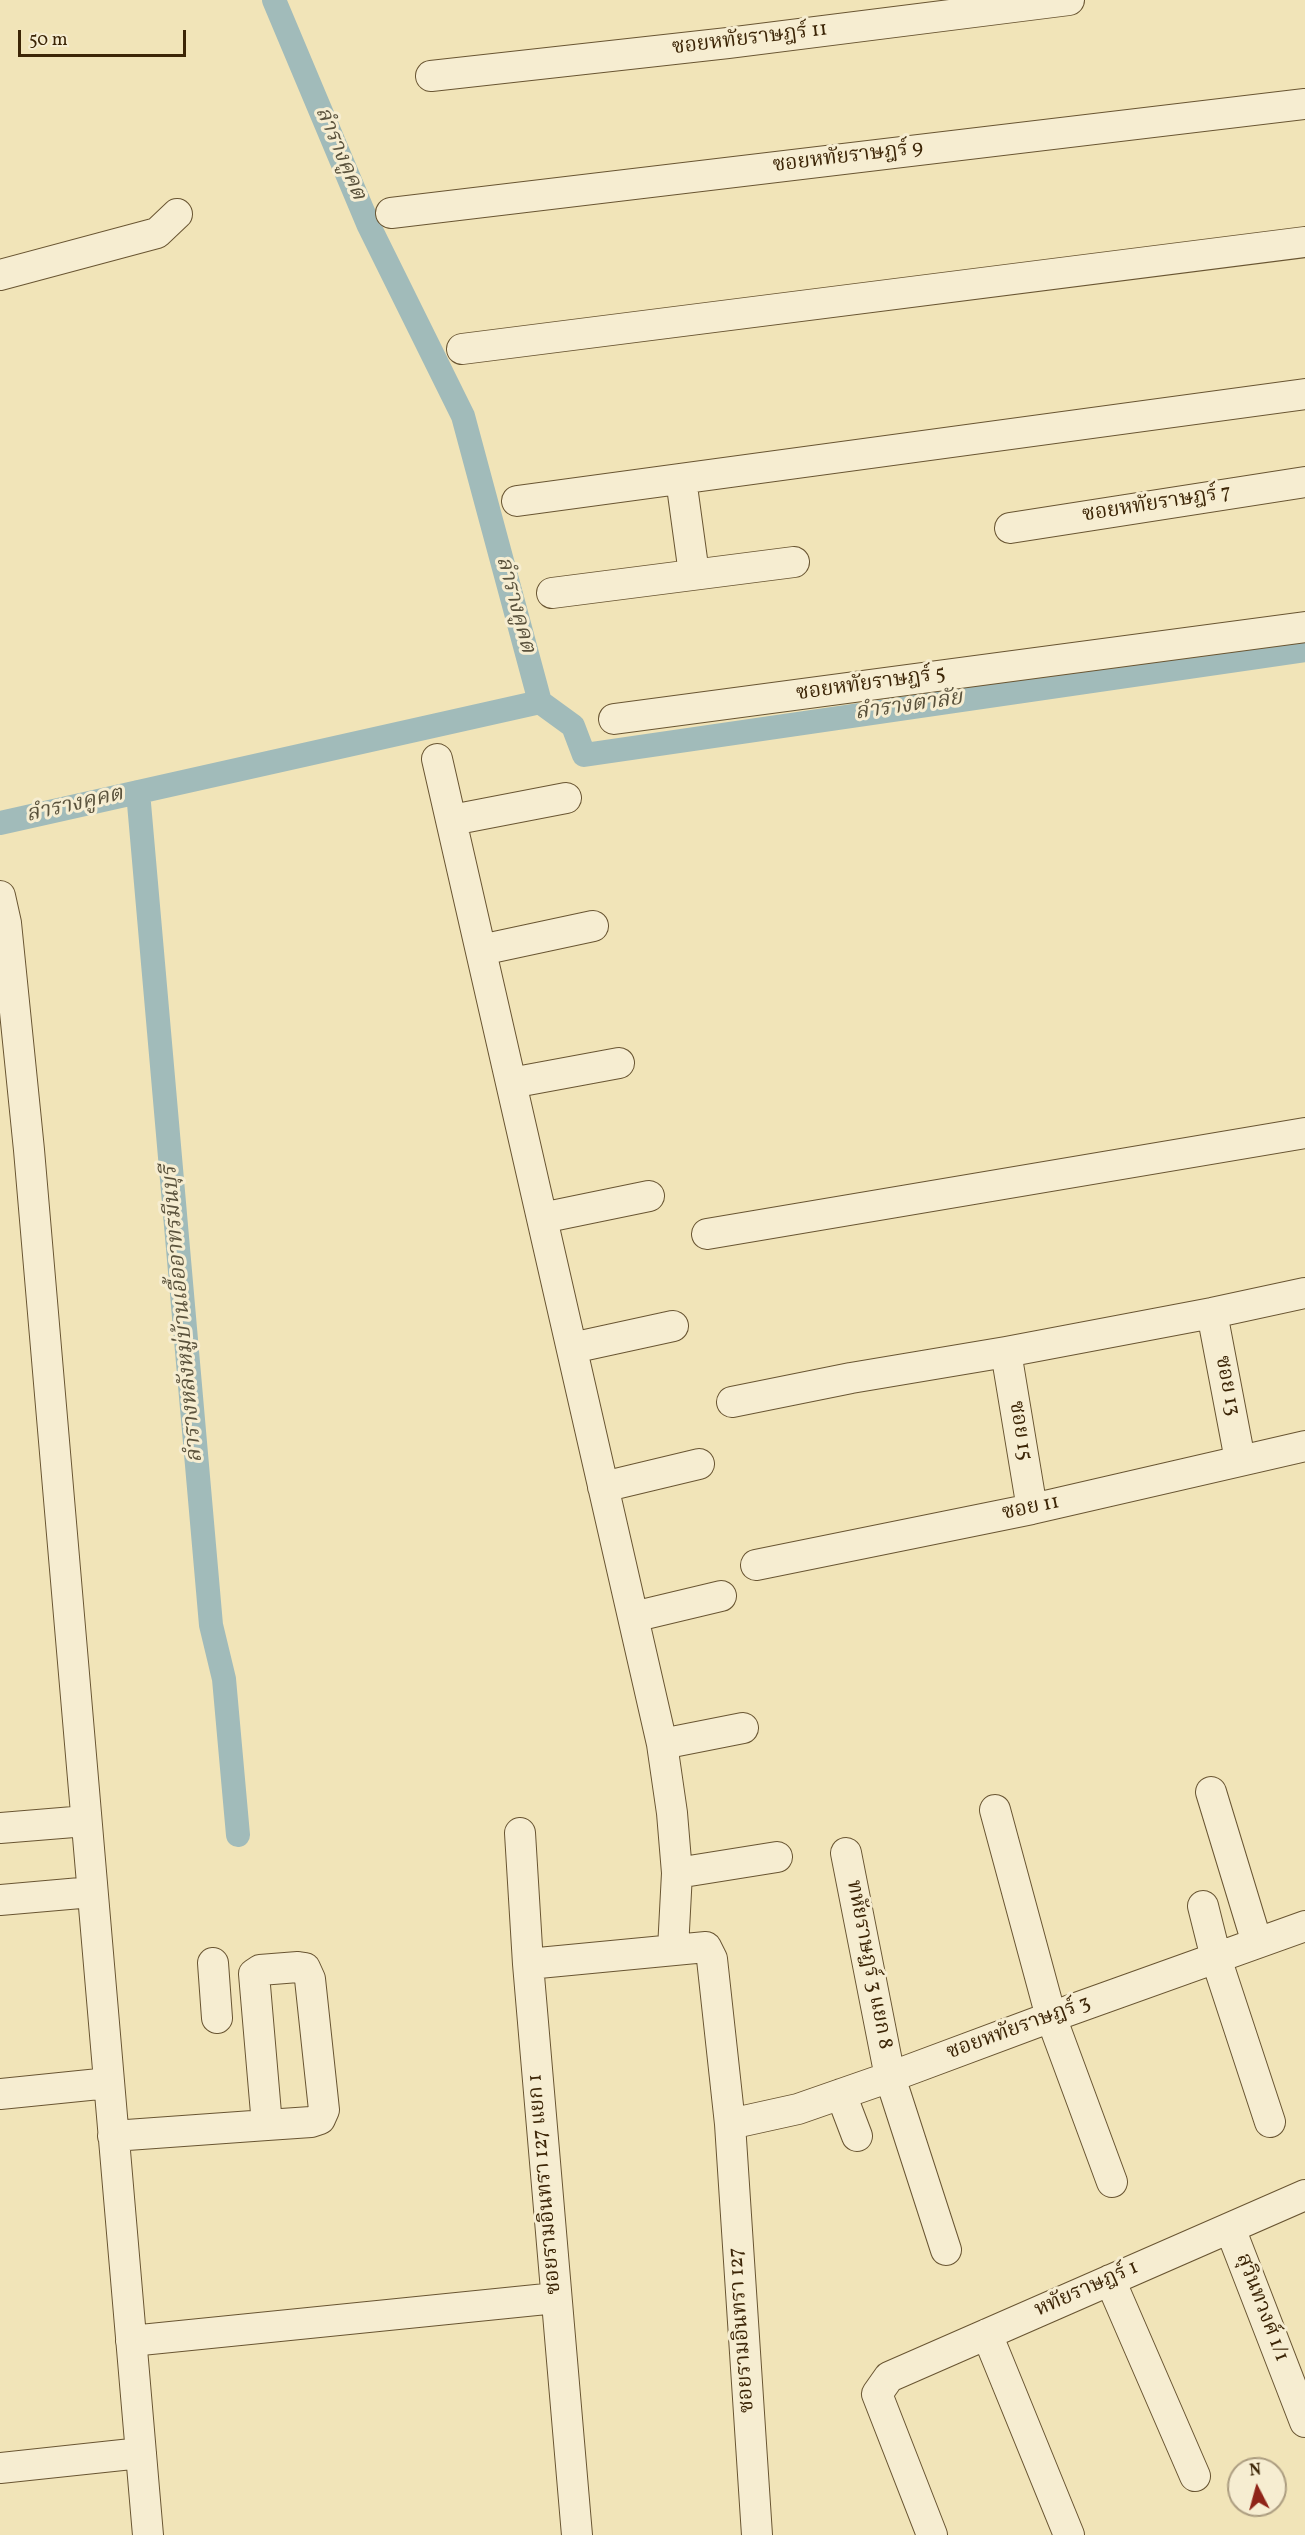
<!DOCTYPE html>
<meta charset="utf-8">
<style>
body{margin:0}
#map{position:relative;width:1305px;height:2535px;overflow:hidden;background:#f1e4b8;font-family:Vollkorn,serif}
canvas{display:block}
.north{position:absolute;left:1227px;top:2457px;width:60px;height:60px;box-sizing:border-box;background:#f6edd1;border:2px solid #ac9d80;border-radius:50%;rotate:354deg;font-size:16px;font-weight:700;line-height:24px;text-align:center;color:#3c2506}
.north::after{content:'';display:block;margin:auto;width:21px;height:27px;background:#8f2418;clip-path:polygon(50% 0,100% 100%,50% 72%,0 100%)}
.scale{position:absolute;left:18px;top:30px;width:168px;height:27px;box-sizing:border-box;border:3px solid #3c2506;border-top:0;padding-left:8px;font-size:18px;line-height:21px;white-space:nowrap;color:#3c2506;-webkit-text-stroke:4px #f6edd1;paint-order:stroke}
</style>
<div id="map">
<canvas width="1305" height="2535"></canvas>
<div class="north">N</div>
<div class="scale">50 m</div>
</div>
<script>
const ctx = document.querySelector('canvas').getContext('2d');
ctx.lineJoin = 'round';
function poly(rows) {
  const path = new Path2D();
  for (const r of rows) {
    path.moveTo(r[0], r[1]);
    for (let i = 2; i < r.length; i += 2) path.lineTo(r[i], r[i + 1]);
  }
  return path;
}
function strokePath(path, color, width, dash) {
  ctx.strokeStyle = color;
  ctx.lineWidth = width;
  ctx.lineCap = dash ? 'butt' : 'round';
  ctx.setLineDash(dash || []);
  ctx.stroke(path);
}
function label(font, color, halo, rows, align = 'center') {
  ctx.font = font + ' Vollkorn,"Noto Serif Thai",serif';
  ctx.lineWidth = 6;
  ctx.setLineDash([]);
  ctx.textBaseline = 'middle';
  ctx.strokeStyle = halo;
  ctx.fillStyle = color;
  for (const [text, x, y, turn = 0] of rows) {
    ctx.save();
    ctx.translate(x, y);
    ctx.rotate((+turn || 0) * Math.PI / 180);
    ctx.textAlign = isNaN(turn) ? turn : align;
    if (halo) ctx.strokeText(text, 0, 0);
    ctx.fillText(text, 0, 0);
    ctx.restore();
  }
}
const canal = poly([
 [540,702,573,726,584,755,1305,650],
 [138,792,211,1625,224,1679,238,1835],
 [0,823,540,702,463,416,369,226,274,0]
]);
const minor = poly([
 [431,76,728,43,1069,0],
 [391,213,1305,104],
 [0,275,157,233,177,214],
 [462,349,1305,242],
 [681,479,694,574],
 [517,501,1305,394],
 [1010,528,1305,482],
 [552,593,794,562],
 [614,719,1305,627],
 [437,759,662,1744,672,1813,677,1873,673,1949],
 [452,820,566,798],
 [0,896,6,923,29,1150,148,2535],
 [481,950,593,926],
 [511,1083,619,1063],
 [542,1218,649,1196],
 [707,1234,1305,1133],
 [1212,1313,1240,1460],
 [572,1348,673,1326],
 [1006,1352,1032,1509],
 [732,1402,851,1378,1006,1352,1212,1313,1305,1293],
 [603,1487,699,1464],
 [756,1565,1032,1509,1305,1446],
 [633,1617,721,1596],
 [662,1744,743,1728],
 [1211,1792,1257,1943],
 [995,1810,1051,2017,1112,2182],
 [0,1828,86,1821],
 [520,1833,528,1964,577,2535],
 [846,1853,890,2077,946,2250],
 [677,1873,777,1857],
 [0,1900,92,1892],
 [1203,1906,1216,1958,1270,2122],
 [213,1963,217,2018],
 [528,1964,706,1947,712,1959,730,2124,757,2535],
 [298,1967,305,1968,310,1979,324,2110,320,2119,311,2122,267,2125,254,1974,260,1970,298,1967],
 [0,2094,109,2083],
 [841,2094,857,2136],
 [730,2124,798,2109,890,2077,1051,2017,1305,1926],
 [113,2136,267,2125],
 [1230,2228,1305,2422],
 [1110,2280,1195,2476],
 [987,2334,1069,2535],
 [131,2341,556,2298],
 [0,2468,141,2453],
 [932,2535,877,2394,889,2377,1305,2195]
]);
const streetNames = [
 ["ซอยหทัยราษฎร์ 11",750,40,-7],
 ["ซอยหทัยราษฎร์ 9",848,158,-7],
 ["ซอยหทัยราษฎร์ 7",1157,505,-9],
 ["ซอยหทัยราษฎร์ 5",871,685,-8],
 ["ซอย 13",1226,1386,79],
 ["ซอย 15",1019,1431,81],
 ["ซอย 11",1031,1509,-12],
 ["ทหัยราษฎร์ 3 แยก 8",868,1965,79],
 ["ซอยหทัยราษฎร์ 3",1019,2029,-20],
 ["ซอยรามอินทรา 127 แยก 1",546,2184,-95],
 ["หทัยราษฎร์ 1",1087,2290,-24],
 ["สุวินทวงศ์ 1/1",1261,2308,69],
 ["ซอยรามอินทรา 127",743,2330,-94]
];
const waterNames = [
 ["ลำรางคูคต",339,154,67],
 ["ลำรางคูคต",514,605,75],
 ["ลำรางตาลัย",909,707,-8],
 ["ลำรางคูคต",75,806,-13],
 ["ลำรางหลังหมู่บ้านเอื้ออาทรมีนบุรี",184,1314,-95]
];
strokePath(canal, '#a1bbba', 24);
strokePath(minor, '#695532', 32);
strokePath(minor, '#f6edd1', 30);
label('21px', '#3c2506', '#f6edd1', streetNames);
label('italic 22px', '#5a523c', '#f6edd1', waterNames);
</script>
